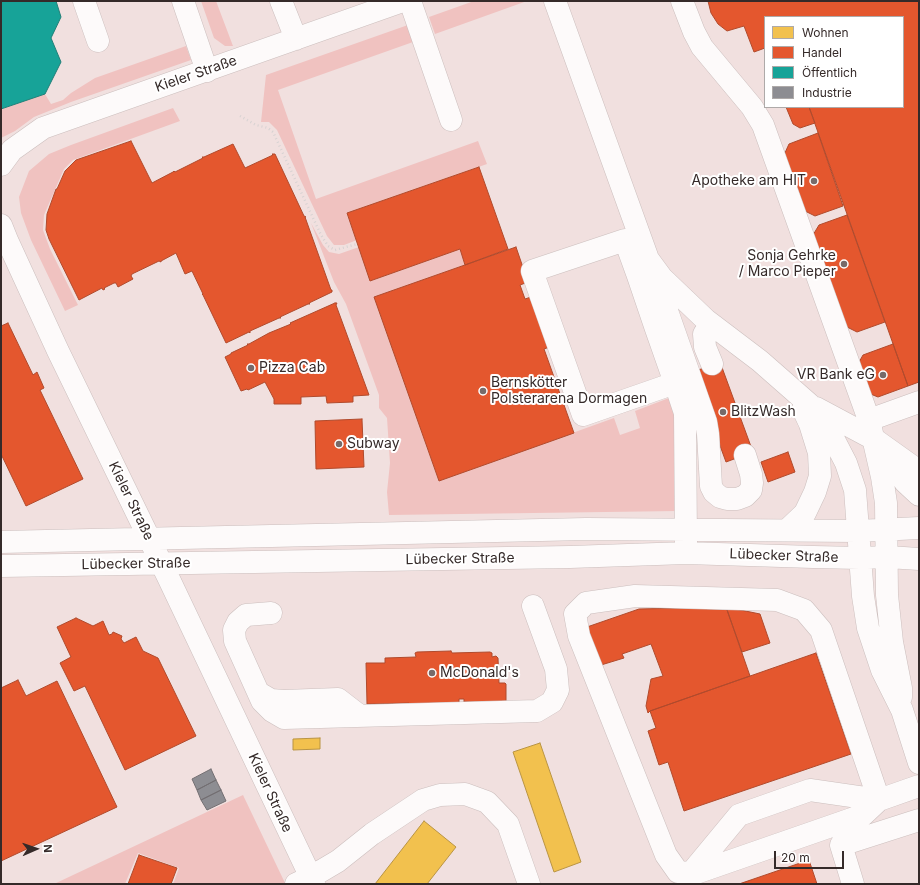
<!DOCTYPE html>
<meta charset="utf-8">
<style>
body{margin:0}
#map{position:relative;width:920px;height:885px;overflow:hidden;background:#f1e0df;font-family:Inter,sans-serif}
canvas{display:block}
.frame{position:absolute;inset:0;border:2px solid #352a29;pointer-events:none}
.legend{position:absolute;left:764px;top:16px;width:140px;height:92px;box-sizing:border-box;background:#fff;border:1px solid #aeaaa9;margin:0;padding:5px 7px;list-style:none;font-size:12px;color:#352a29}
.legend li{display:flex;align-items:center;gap:8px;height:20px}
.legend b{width:20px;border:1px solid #aeaaa9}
.north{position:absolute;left:16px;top:829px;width:40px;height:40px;-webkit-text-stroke:3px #fff;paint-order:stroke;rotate:88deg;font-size:11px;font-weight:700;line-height:16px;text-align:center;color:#352a29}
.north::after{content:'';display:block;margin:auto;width:14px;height:18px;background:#352a29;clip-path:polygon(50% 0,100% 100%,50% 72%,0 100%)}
.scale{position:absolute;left:774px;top:851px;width:70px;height:18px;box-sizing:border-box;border:2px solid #352a29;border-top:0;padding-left:5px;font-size:12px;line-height:14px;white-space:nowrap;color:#352a29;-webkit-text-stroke:3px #fff;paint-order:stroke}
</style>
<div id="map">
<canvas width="920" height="885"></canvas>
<div class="frame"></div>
<ul class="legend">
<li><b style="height:11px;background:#f2c14e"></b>Wohnen</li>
<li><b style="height:11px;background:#e4572e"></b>Handel</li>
<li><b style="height:11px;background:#17a398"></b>Öffentlich</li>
<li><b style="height:11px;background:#8d8d92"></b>Industrie</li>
</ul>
<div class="north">N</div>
<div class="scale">20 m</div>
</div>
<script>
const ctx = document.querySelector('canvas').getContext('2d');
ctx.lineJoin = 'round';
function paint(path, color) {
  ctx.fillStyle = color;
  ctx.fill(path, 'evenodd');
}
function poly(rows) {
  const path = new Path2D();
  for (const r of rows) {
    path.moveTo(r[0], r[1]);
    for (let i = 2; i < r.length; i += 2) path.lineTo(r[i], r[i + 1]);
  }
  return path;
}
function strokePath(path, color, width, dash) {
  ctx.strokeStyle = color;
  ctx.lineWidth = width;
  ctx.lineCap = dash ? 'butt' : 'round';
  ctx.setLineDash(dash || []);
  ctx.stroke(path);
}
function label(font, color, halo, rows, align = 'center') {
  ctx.font = font + ' Inter,sans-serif';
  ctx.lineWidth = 4;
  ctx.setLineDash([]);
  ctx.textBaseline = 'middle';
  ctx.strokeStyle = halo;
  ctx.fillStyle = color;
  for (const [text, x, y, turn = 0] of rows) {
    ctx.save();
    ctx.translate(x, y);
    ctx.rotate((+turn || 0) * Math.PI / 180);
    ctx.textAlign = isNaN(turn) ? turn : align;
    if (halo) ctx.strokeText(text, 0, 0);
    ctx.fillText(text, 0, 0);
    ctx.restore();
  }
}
const green = poly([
 [201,1,216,1,233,46,225,46,214,38],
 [474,1,527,1,435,34,429,17],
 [408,25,413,42,278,90,316,199,478,141,487,164,347,213,357,240,344,245,334,245,327,236,277,130,269,122,261,122,266,75],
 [186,46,191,60,71,102,34,117,15,131,1,138,1,109,45,94,51,104,63,100,71,93,95,78],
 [173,108,180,121,73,160,64,169,44,215,43,230,50,249,78,305,65,311,31,240,21,213,19,197,29,171,49,154,71,145],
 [311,223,323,245,329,252,339,254,359,247,371,281,460,249,465,265,375,297,439,481,614,418,620,435,640,428,635,411,669,398,675,418,678,511,389,515,387,492,390,463,387,418,379,408,379,395,346,304,334,282],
 [243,795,285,883,283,884,173,884,179,868,138,853,125,884,54,884]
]);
const homes = poly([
 [320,738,320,749,293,750,293,739,320,738],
 [540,743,581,862,554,872,513,752,540,743],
 [424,821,456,847,427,884,375,884,424,821]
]);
const shops = poly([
 [708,1,919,1,919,382,908,386,809,107,903,107,903,17,765,17,765,48,754,52,744,26,727,31,718,24,711,13,708,1],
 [786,107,809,107,815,123,800,128,793,124,786,107],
 [818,133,843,206,815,216,805,211,784,155,789,144,818,133],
 [131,141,152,183,173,172,174,171,175,172,203,158,202,157,204,157,233,144,245,168,273,155,272,154,275,154,304,216,306,217,305,217,331,290,332,290,332,292,309,303,310,304,308,304,280,317,281,318,279,318,250,331,250,333,249,332,226,343,203,295,202,294,203,294,192,271,185,274,176,253,161,261,161,262,159,261,132,274,131,276,133,279,118,287,116,283,114,283,104,288,105,289,103,290,102,288,79,300,49,239,46,230,47,214,56,189,57,189,65,171,76,160,131,141],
 [479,167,508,249,465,265,460,249,370,281,347,213,479,167],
 [847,215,885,322,857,332,845,326,813,235,819,225,847,215],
 [516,247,528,282,520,285,525,299,534,296,552,346,544,349,574,433,439,481,374,297,516,247],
 [335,303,337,303,336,305,369,395,353,396,353,402,327,403,326,396,301,397,301,404,274,404,274,399,265,382,248,390,247,389,241,391,225,357,231,354,231,353,248,345,247,344,249,344,269,333,291,324,290,323,335,303],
 [8,323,33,375,37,372,44,388,40,390,83,479,26,506,1,454,1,326,8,323],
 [893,344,908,386,878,397,868,393,858,364,863,355,893,344],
 [720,362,753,452,726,462,693,372,720,362],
 [362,419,364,467,316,469,315,421,362,419],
 [788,452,795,472,768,482,761,462,788,452],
 [726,607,750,676,650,711,648,713,646,706,651,679,663,676,651,644,622,654,624,658,601,665,587,627,639,609,726,607],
 [726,607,760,614,770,643,742,652,726,607],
 [76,618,93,626,103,621,109,635,112,634,113,632,122,636,121,639,124,643,136,637,143,651,158,658,196,736,125,770,85,686,74,691,60,663,71,657,57,627,76,618],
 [451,651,452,653,490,652,492,653,492,657,496,656,498,658,499,683,505,683,506,684,506,703,464,702,464,699,459,699,459,703,409,706,409,703,367,704,366,663,385,663,385,658,416,657,415,653,417,652,451,651],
 [816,653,851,754,684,811,668,762,659,765,648,731,656,728,650,711,816,653],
 [18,680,26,696,57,681,117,807,1,861,1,688,18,680],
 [139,855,177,868,171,884,128,884,139,855],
 [809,860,817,884,739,884,809,860]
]);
const public = poly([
 [1,1,56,1,61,17,51,38,61,62,45,94,1,109,1,1]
]);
const industry = poly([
 [211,769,216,780,197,790,192,779,211,769],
 [216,780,221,790,201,800,197,790,216,780],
 [221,790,226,801,207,810,201,800,221,790]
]);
const path = poly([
 [240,116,256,125,268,128,273,132,321,235,328,246,335,250,357,244]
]);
const minor = poly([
 [84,1,98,41],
 [183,1,207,71],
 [281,1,296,39],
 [410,1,451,120],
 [555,1,648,259,662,278,706,320,760,361,809,404,831,434,846,463,855,490,863,596,868,628,882,670,902,710,919,763],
 [682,1,694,32,702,47,752,107,763,125,869,420,882,477,886,503,887,595,892,642,901,688,901,697],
 [1,165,12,150,43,128,403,1],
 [1,225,7,240,58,351,168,577,314,884],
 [653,271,706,422,708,434,711,486,714,492,720,497,727,499,737,499,745,496,751,490,752,483,751,474,745,455],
 [712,364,705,347,704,334,706,331,714,326],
 [675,383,583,415,532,271,625,240,638,276,656,329,675,383,685,413,686,543],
 [816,408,874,439,916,469,919,468],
 [869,420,919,402],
 [885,456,894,463,905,482,919,495],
 [787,530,805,513,815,492,820,476,819,453,810,424,803,409],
 [1,542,586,529,858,531,919,528],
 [1,566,570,557,686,553,813,557,860,558,888,557,919,559],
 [271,613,246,615,238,622,234,630,235,641,262,701,272,711,284,718,537,711,552,702,558,690,556,669,533,606],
 [259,693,271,700,284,701,338,699,360,716],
 [879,800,821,630,804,610,777,600,635,596,586,603,575,614,579,636,666,855,678,872,696,873,863,815,879,800,919,786],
 [691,873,739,815,810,790,879,800],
 [296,884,311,877,338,861,372,834,423,800,440,795,465,794,487,802,508,824,529,884],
 [853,884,841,845,919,820]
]);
const markers = [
 [814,181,4,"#776a69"],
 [844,264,4,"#776a69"],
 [251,368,4,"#776a69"],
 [883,375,4,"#776a69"],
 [483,391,4,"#776a69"],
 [723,412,4,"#776a69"],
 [339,444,4,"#776a69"],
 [432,673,4,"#776a69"]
];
const streetNames = [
 ["Kieler Straße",196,74,-19],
 ["Kieler Straße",131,501,64],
 ["Lübecker Straße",784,556,2],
 ["Lübecker Straße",460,559,-1],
 ["Lübecker Straße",136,564,-1],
 ["Kieler Straße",270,793,65]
];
const poiNames = [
 ["Apotheke am HIT",806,181,"right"],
 ["Sonja Gehrke",836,256,"right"],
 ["/ Marco Pieper",836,272,"right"],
 ["Pizza Cab",259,368],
 ["VR Bank eG",875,375,"right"],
 ["Bernskötter",491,383],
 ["Polsterarena Dormagen",491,399],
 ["BlitzWash",731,412],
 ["Subway",347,444],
 ["McDonald's",440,673]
];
paint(green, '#f0c2c0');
paint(homes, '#f2c14e');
strokePath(homes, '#b99443', 1);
paint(shops, '#e4572e');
strokePath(shops, '#b04a2c', 1);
paint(public, '#17a398');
strokePath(public, '#207f77', 1);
paint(industry, '#8d8d92');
strokePath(industry, '#736f72', 1);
strokePath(minor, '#cbbebd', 23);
strokePath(path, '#d7d2d2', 2.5, [1, 3]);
strokePath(minor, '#fdfafa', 22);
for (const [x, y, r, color] of markers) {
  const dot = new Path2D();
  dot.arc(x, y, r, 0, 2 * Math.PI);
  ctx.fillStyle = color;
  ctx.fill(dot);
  strokePath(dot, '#fff', 1.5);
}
label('14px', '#352a29', '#fff', streetNames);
label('14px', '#352a29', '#fff', poiNames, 'left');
</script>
